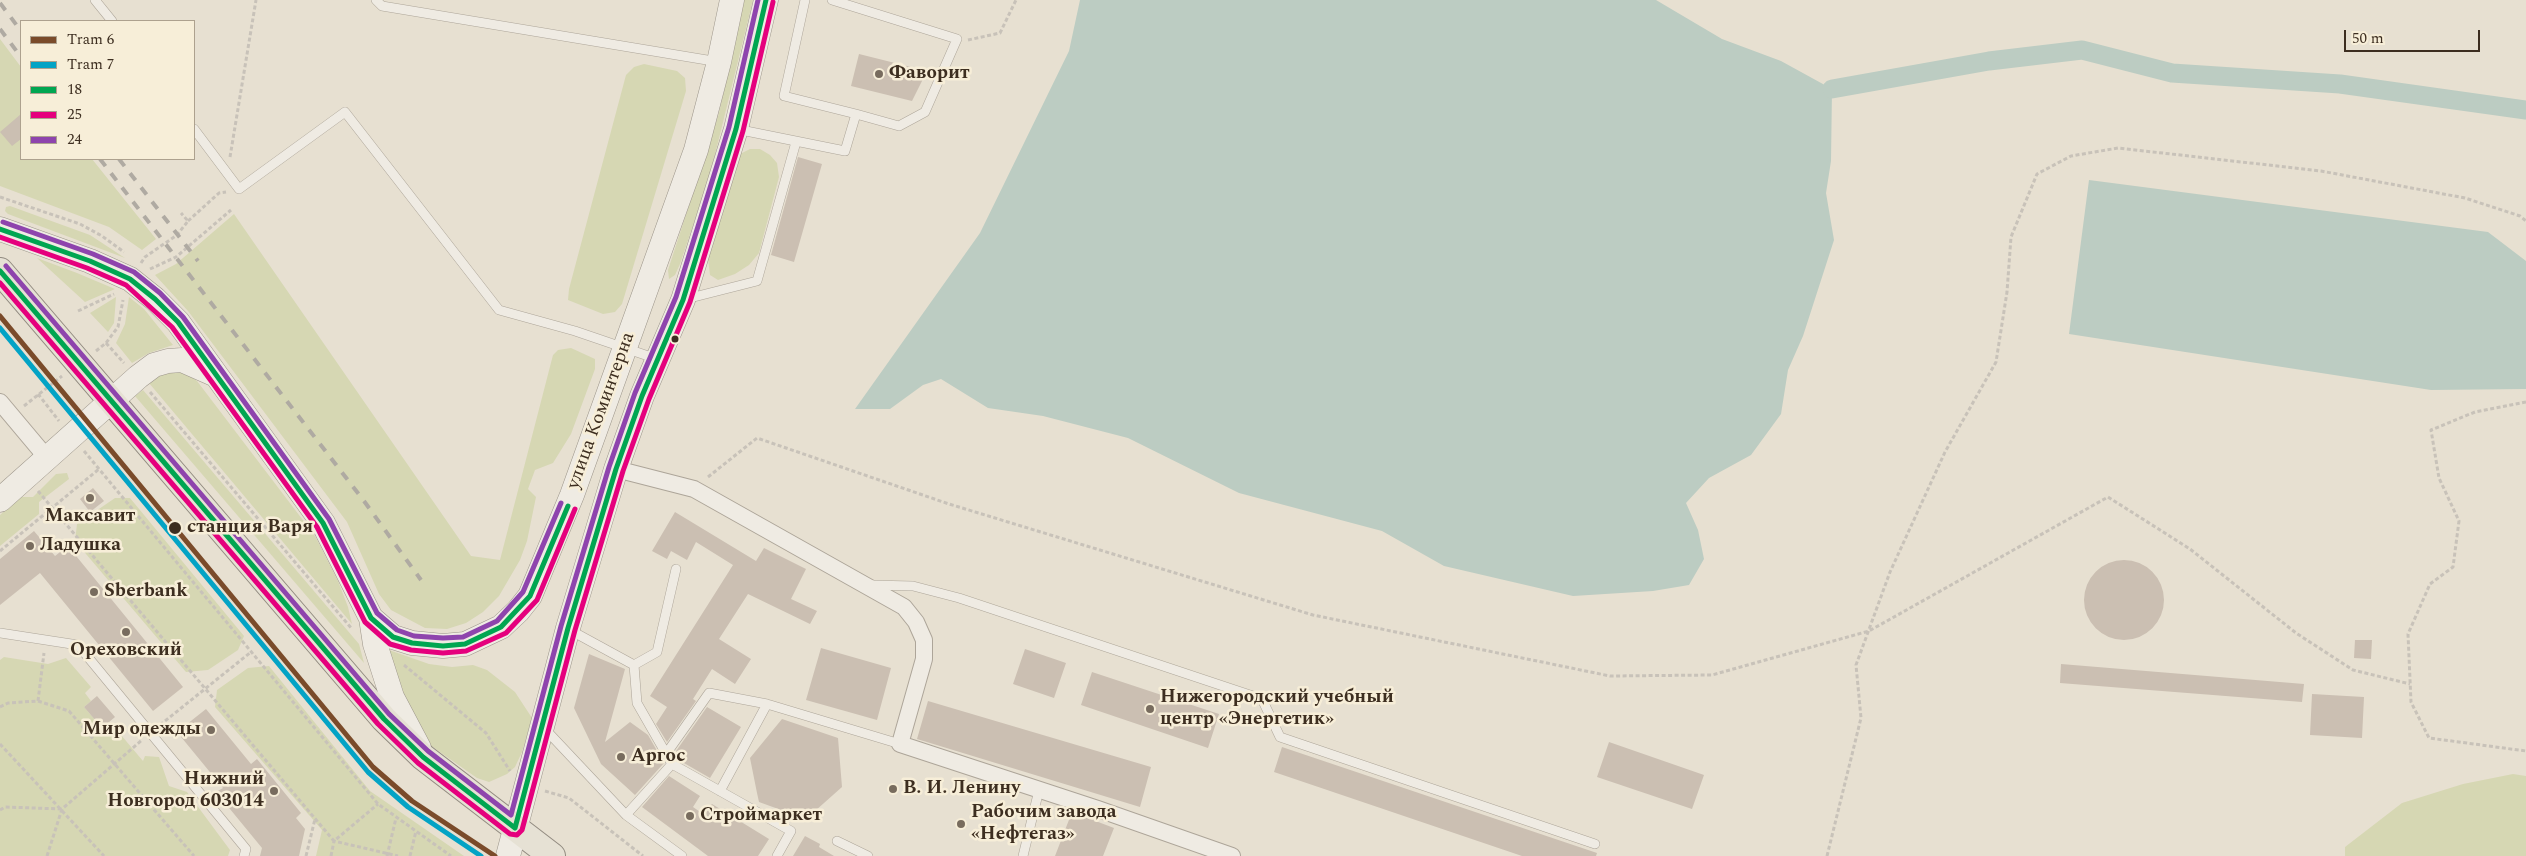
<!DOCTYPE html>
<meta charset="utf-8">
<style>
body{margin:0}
#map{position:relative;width:2526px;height:856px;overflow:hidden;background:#e7e0d1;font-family:Spectral,serif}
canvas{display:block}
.legend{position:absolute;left:20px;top:20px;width:175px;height:140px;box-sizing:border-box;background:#f7eed8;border:1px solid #ada18e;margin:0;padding:6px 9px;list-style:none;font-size:15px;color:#3d2e20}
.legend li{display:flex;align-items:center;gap:10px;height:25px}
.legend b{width:25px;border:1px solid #ada18e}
.scale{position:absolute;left:2344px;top:30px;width:136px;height:22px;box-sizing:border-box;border:2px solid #3d2e20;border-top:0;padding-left:6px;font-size:15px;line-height:18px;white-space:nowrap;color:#3d2e20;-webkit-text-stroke:4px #f7eed8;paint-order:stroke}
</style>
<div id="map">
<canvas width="2526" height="856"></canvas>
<ul class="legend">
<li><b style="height:6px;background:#7a4b2a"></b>Tram 6</li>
<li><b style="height:6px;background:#03a3c5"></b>Tram 7</li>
<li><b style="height:6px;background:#00a651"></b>18</li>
<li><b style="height:6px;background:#e5007d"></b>25</li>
<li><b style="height:6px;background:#8e44ad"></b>24</li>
</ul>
<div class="scale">50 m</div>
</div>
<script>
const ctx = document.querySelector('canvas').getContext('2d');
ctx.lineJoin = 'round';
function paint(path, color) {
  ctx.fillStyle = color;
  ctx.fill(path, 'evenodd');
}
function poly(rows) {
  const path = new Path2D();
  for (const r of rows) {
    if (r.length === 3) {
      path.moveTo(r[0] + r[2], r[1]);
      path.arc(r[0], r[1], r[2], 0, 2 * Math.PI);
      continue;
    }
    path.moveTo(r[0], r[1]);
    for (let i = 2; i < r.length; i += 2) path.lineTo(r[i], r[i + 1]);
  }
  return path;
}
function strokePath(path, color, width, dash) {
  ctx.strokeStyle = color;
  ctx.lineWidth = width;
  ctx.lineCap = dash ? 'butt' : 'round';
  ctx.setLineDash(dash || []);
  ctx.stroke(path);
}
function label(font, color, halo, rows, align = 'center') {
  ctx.font = font + ' Spectral,serif';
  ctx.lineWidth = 5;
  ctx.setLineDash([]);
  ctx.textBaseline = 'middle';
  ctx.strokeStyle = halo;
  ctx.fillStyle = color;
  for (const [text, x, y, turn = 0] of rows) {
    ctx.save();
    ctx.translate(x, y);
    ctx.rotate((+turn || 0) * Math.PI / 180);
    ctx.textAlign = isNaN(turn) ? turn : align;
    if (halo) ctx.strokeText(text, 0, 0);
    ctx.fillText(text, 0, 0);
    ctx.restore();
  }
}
const green = poly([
 [744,0,753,0,710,175,680,264,675,275,669,279,668,270,719,113],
 [0,39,21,67,21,159,92,159,156,239,142,250,109,227,0,186],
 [644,64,677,71,685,78,686,91,622,304,615,312,603,314,568,300,569,289,626,75,634,67],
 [750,149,760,149,770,155,777,163,779,177,759,253,749,265,735,274,718,280,710,275,708,259,740,154],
 [10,206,90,235,125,258,8,214,5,211,6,207],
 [234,214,471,556,500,560,553,355,558,350,571,348,595,359,595,369,571,434,553,463,535,470,528,489,536,497,527,541,520,560,499,596,483,612,466,623,447,629,425,628,391,610,379,594,347,522,188,311,155,275,176,264],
 [37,258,77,273,115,289,85,302],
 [116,297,114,323,108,332,90,313],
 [129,297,144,309,173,345,149,353,132,363,116,343,125,324],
 [171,371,185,372,197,381,315,536,338,581,348,607,352,624,149,383,158,375],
 [143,390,359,644,364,663,135,396],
 [67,473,69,479,39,502,39,514,0,546,0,515,20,497,33,497,56,474],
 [115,498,130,498,244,636,238,650,208,670,186,672,75,541,77,524],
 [389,650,429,664,452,667,473,665,487,670,515,692,532,718,522,752,515,767,507,774,489,782,477,778,417,736],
 [4,657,48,664,66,658,91,687,85,693,91,701,84,707,102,728,110,722,143,761,145,756,159,757,169,786,187,792,230,850,228,856,0,856,0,660],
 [269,666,370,791,464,856,316,856,322,830,215,707,217,690,248,668],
 [2513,774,2526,776,2526,856,2345,856,2345,847,2402,803,2463,784]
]);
const water = poly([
 [1080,0,1656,0,1722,39,1781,61,1832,89,1831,161,1826,193,1834,240,1803,336,1788,370,1781,414,1751,455,1709,478,1686,503,1698,530,1704,559,1689,585,1653,591,1573,596,1444,566,1382,531,1239,493,1128,438,1043,416,988,408,941,379,923,385,890,409,855,409,980,233,1069,51],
 [2089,180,2488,232,2526,261,2526,389,2431,390,2069,334]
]);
const canal = poly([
 [1832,89,1989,61,2082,50,2172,73,2340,84,2526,110]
]);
const building = poly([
 [859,54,927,71,912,101,851,86],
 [21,114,21,139,12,146,0,132],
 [798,157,822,164,794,262,771,255],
 [93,488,104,501,90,512,80,499],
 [675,512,756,561,764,548,806,569,791,599,817,611,810,624,748,594,719,639,751,659,735,684,712,669,693,699,696,701,667,742,656,724,667,707,650,696,733,565,696,542,687,560,671,551,667,559,652,551],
 [34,531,55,556,68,546,183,687,153,711,40,573,0,605,0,559],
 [2124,600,40],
 [2355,640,2372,640,2371,659,2354,658],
 [821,648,891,668,877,720,806,700],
 [1025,649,1066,663,1054,698,1013,684],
 [589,654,625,669,605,742,630,722,648,735,664,763,635,795,601,764,574,708],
 [2061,664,2304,684,2302,702,2060,683],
 [1092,672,1219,714,1208,748,1081,705],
 [2312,694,2364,697,2362,738,2310,735],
 [97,696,115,717,102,728,84,707],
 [928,701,1151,767,1140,807,917,739],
 [707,707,741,727,710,778,677,759,674,754],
 [206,709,251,764,257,759,301,813,296,818,305,829,299,856,260,856,262,848,216,792,223,788,177,732],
 [782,719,838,738,842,787,806,819,759,802,757,793,750,758],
 [1609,742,1704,775,1692,809,1597,777],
 [1282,747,1597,853,1596,856,1522,856,1274,772],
 [669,776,700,796,693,807,703,814,712,804,769,839,758,856,708,856,642,807],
 [1072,812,1114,828,1103,856,1055,856],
 [805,836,820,844,819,847,834,856,793,856]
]);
const path = poly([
 [968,40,1000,33,1016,0],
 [230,157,256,0],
 [0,197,80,224,102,236,124,252],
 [188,221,219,193,226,192],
 [141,263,145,257,177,235,188,221,181,213],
 [150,269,176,257,231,210],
 [78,311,114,294],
 [106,343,124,363],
 [96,351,106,343,118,327,123,300],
 [150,392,352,629],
 [38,394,59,421],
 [2526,402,2475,412,2431,430,2439,478,2459,521,2453,567,2430,584,2408,634,2411,702,2429,738,2526,751],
 [24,406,62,376],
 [84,451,378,804,451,856],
 [708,477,757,438,949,504,1313,615,1610,676,1712,675,1869,631,2108,497,2190,549,2296,633,2353,670,2410,684],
 [38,491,334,841,378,804],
 [0,551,99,469],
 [404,665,486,733,510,771],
 [38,701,44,653],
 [0,707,8,703,38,701,69,711,194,856],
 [160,725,251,652],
 [0,744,104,856],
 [545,791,569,798,643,856],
 [0,810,5,807,62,809],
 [47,856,62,809,142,740],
 [306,856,315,819],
 [331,856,334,841,398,856],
 [387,856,396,818],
 [410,856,416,831],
 [1827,856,1861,718,1856,665,1890,572,1945,452,1996,362,2007,292,2011,237,2037,174,2071,156,2118,148,2321,171,2465,198,2520,216,2526,221]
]);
const lane = poly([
 [95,0,112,21],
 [376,0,382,6,719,62],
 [832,0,957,39,925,112,899,126,856,114],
 [194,129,239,189,345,112,499,310,575,331,657,359],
 [736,129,845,151,856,114,784,96,805,0],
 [686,299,757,281,796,142],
 [871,585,913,586,959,598,1262,699,1280,737,1595,844],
 [568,629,634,665,637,703,672,764,791,831,777,856],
 [0,633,78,645,246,849,244,856],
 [634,665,657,652,676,569],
 [545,729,626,815,682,856],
 [666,754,709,693,767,704,900,744],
 [720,791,767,704],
 [626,815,672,764],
 [837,841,868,856],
 [1023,856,1039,790]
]);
const street = poly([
 [0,402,47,458],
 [616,469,694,489,904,607,916,622,924,640,924,659,900,744,1098,809,1232,856]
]);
const secondary = poly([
 [0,229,90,261,130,279,155,299,178,322,323,523,371,618,393,637,412,643,443,646,465,644,501,627,518,611,530,596,572,495,696,150,719,62,732,0],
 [0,500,138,377,154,365,168,361,182,360,216,375],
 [371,618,375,644,392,697,419,748],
 [508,856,568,628,616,469,642,396,683,300,736,129,766,0]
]);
const primary = poly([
 [0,271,384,719,423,757,552,856]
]);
const rail = poly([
 [0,3,21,31],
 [0,29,21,57],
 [100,159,364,501,421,580],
 [119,159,198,261]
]);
const bus1 = poly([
 [0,229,90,261,130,279,155,299,178,322,323,523,371,618,393,637,412,643,443,646,465,644,501,627,530,596,568,506],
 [0,271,384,719,423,757,515,828,568,628,616,469,642,396,683,300,736,129,766,0]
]);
const bus2 = poly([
 [0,237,87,268,126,285,172,327,317,527,365,622,390,644,411,650,443,653,466,651,506,633,537,600,575,509],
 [0,283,378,724,418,763,510,834,517,835,522,830,575,630,623,471,649,399,690,302,743,131,773,2]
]);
const bus3 = poly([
 [3,222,93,254,134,272,160,293,183,317,329,519,377,613,397,630,414,636,443,638,463,637,497,621,523,592,561,503],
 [6,266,389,714,428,751,511,815,561,626,609,467,635,393,676,297,729,127,758,0]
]);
const tram1 = poly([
 [0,316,373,767,412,801,495,856]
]);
const tram2 = poly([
 [0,328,368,772,408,807,481,856]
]);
const markers = [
 [879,74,5,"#786c5e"],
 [675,339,4.5,"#3d2e20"],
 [90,498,5,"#786c5e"],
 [175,528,7,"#3d2e20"],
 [30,546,5,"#786c5e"],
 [94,592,5,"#786c5e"],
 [126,632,5,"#786c5e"],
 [1150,709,5,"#786c5e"],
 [211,730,5,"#786c5e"],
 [621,757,5,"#786c5e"],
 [893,789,5,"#786c5e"],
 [274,791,5,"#786c5e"],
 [690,816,5,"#786c5e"],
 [961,824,5,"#786c5e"]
];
const poiNames = [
 ["Фаворит",889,74],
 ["Максавит",90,517,"center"],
 ["Ладушка",40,546],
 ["Sberbank",104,592],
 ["Ореховский",126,651,"center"],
 ["Нижегородский учебный",1160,698],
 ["центр «Энергетик»",1160,720],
 ["Мир одежды",201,730,"right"],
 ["Аргос",631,757],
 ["Нижний",264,780,"right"],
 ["Новгород 603014",264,802,"right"],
 ["В. И. Ленину",903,789],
 ["Рабочим завода",971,813],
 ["«Нефтегаз»",971,835],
 ["Строймаркет",700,816]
];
const streetNames = [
 ["улица Коминтерна",602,411,-70]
];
const stopNames = [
 ["станция Варя",187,528]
];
paint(green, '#d6d7b3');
paint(water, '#bcccc2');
strokePath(canal, '#bcccc2', 19);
paint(building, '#cbbfb2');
strokePath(lane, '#ada599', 10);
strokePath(street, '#ada599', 18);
strokePath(secondary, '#9c958a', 25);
strokePath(primary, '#928b80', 28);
strokePath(path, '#c8c2b9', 3, [4, 2.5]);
strokePath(lane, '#efebe3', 9);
strokePath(street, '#efebe3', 16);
strokePath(secondary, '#efebe3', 24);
strokePath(primary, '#e6e1d4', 26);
strokePath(rail, '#afaaa2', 4, [9, 9]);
strokePath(bus1, '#00a651', 5);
strokePath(bus2, '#e5007d', 5);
strokePath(bus3, '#8e44ad', 5);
strokePath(tram1, '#7a4b2a', 5);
strokePath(tram2, '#03a3c5', 5);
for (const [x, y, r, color] of markers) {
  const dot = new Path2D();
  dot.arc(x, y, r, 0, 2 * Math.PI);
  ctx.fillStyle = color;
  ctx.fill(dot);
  strokePath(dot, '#f7eed8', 2);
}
label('bold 19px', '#3d2e20', '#f7eed8', poiNames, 'left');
label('19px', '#3d2e20', '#f7eed8', streetNames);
label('bold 19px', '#3d2e20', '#f7eed8', stopNames, 'left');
</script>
